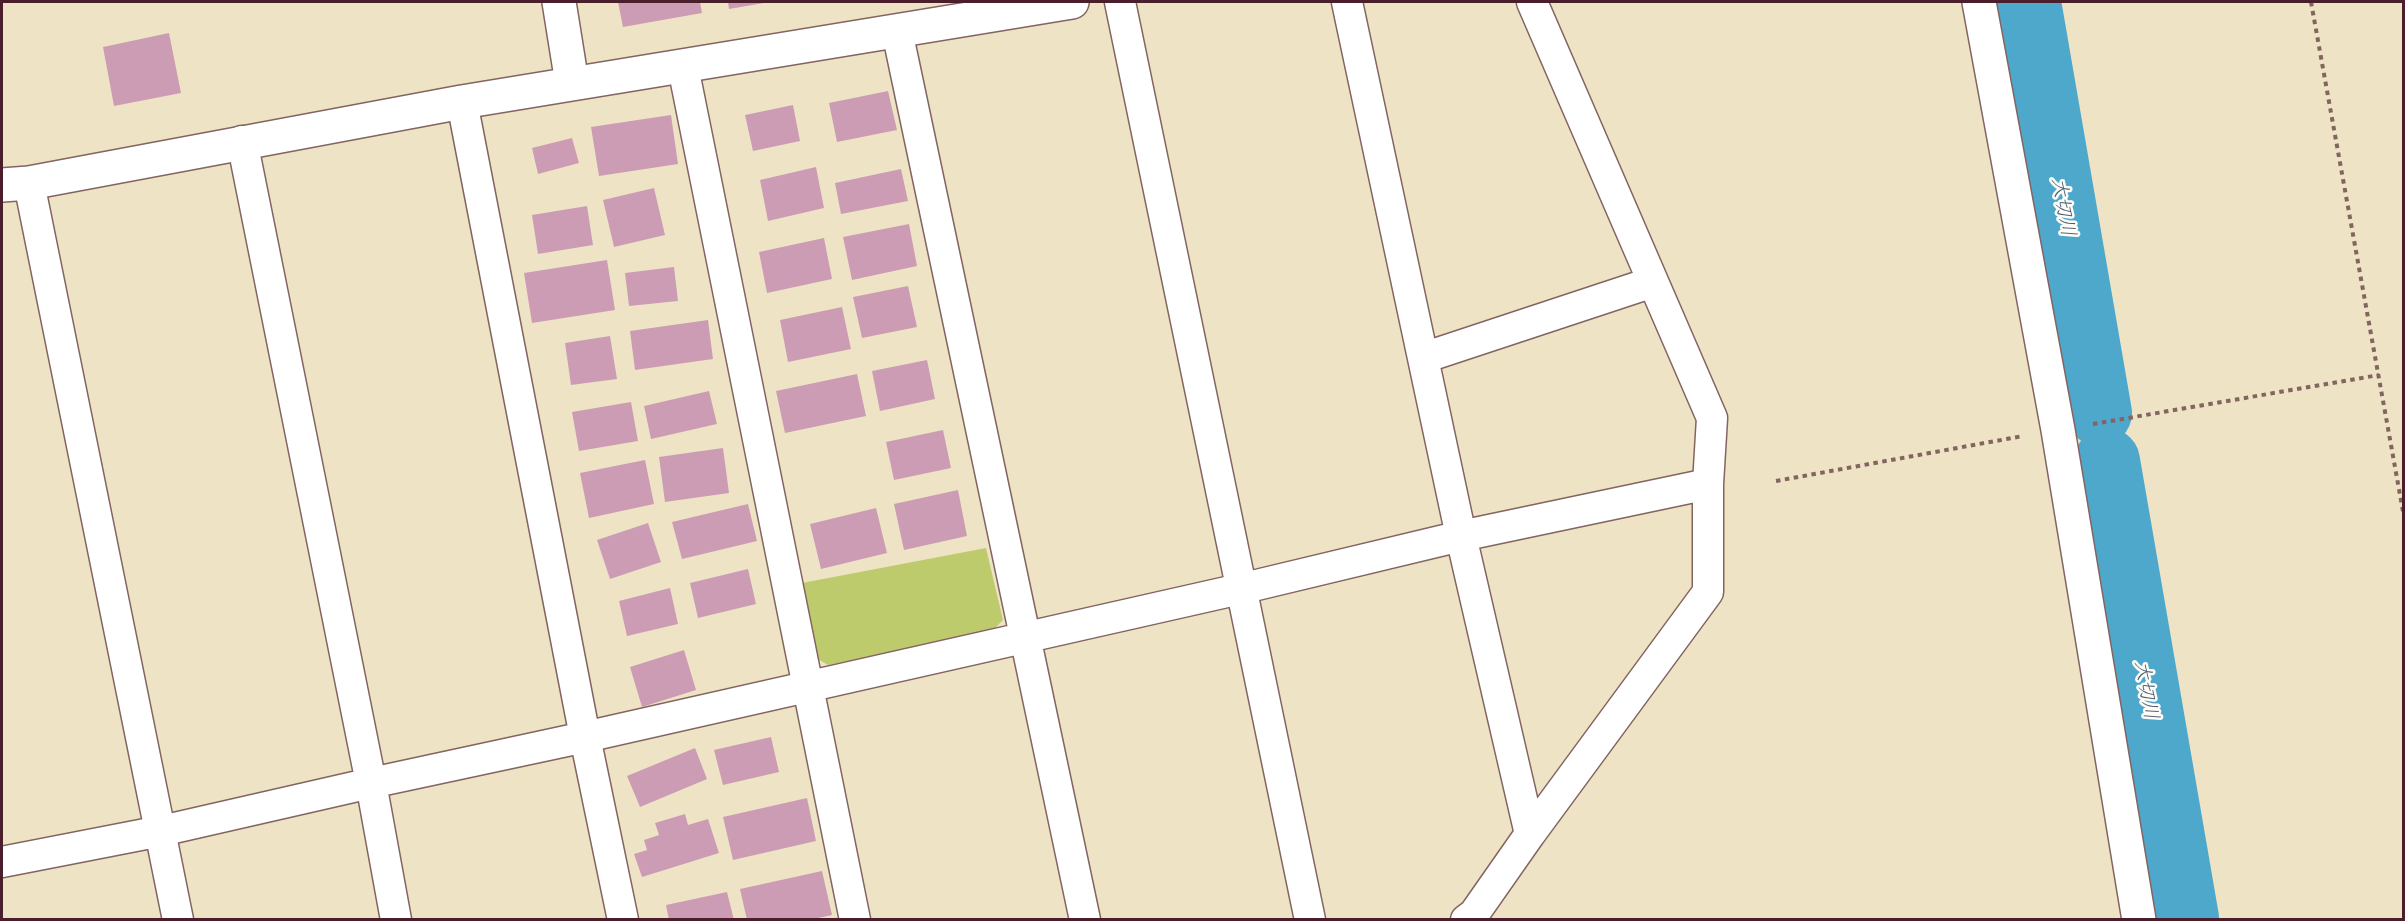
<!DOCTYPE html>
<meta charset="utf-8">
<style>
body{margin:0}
#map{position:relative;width:2405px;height:921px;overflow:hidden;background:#eee4c5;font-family:"Patrick Hand",sans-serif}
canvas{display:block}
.frame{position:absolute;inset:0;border:3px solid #4a1f2b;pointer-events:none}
</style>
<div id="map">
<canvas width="2405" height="921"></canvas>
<div class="frame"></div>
</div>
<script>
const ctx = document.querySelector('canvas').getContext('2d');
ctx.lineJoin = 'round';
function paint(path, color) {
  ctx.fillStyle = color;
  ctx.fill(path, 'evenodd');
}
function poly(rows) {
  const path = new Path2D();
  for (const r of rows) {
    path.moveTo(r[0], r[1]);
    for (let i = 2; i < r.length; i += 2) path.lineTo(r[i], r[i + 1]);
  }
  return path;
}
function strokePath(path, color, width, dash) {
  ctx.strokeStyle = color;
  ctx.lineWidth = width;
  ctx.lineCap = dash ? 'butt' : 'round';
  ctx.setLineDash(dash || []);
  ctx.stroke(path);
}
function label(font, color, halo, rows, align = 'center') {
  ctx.font = font + ' "Patrick Hand","Klee One",sans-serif';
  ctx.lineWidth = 5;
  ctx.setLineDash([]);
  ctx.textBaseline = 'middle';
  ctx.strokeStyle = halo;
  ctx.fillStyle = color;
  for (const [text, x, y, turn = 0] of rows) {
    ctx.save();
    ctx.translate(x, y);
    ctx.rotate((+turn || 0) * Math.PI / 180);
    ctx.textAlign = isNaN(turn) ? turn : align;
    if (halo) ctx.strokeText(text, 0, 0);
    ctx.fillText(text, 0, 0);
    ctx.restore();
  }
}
const green = poly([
 [986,548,1003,620,993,630,828,665,816,658,802,583]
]);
const river = poly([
 [2028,2,2099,413],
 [2107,461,2186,918]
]);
const building = poly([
 [618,2,700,2,702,13,623,27],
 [728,2,764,2,764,3,729,9],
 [169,33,181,93,114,106,103,47],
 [888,91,897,130,837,142,829,103],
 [793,105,800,141,753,151,745,115],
 [671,115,678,164,599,176,591,127],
 [572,138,579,163,538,174,532,148],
 [816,167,824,208,768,221,760,180],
 [901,169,908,201,841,214,835,183],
 [654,188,665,235,614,247,603,200],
 [587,206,593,245,538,254,532,215],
 [909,224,917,266,852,280,843,237],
 [824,238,832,279,767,293,759,252],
 [607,260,615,310,532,323,524,273],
 [674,267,678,301,629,306,625,273],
 [908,286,917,327,862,338,853,297],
 [842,307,851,349,788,362,780,320],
 [708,320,713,359,635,370,630,331],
 [610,336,617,379,571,385,565,343],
 [927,360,935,399,880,411,872,371],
 [857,374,866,416,785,433,776,391],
 [709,391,717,424,651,439,644,406],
 [631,402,638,441,579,451,572,412],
 [943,430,951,468,894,480,886,442],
 [723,448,729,493,665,502,659,457],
 [645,460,654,504,589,518,580,473],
 [958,490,967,536,904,550,894,504],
 [748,504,757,541,682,559,672,522],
 [876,508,887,553,821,569,810,524],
 [648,523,661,562,610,579,597,540],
 [748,569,756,604,698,618,690,583],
 [670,588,678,624,627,636,619,601],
 [684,650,696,690,642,707,630,667],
 [771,737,779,772,723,785,714,750],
 [695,748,707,779,640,807,627,776],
 [807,798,816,841,733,860,723,817],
 [685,814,688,825,708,819,719,853,642,877,634,854,647,850,644,840,659,835,655,823],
 [822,871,832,915,809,920,747,920,740,889],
 [727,892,734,920,669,920,666,905]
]);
const path = poly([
 [2311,2,2404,517],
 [2093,424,2379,375],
 [1776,481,2023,436]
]);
const street = poly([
 [1120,2,1310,920],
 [1347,2,1461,536,1530,834],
 [897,31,1085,920],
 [683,67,855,920],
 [462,102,585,737,623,920],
 [242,141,371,783,396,920],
 [29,183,178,920],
 [1423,358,1653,282],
 [2,862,161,831,371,783,585,737,1240,589,1461,536,1708,484],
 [1466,920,1474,914,1530,834,1708,592,1708,484,1712,418,1532,2]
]);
const secondary = poly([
 [559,2,572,83],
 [1979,2,2058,430,2139,920],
 [2,185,29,183,462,102,1072,2]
]);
const waterNames = [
 ["大切川",2063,207,80],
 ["大切川",2146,690,80]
];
paint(green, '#becb6d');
strokePath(river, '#4ea8cc', 66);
paint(building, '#cc9cb5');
strokePath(street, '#836461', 33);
strokePath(secondary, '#836461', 36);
strokePath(path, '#836461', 4, [4.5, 4.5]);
strokePath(street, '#fff', 30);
strokePath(secondary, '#fff', 33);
label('italic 20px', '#4c5d73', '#fdfcf7', waterNames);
</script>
